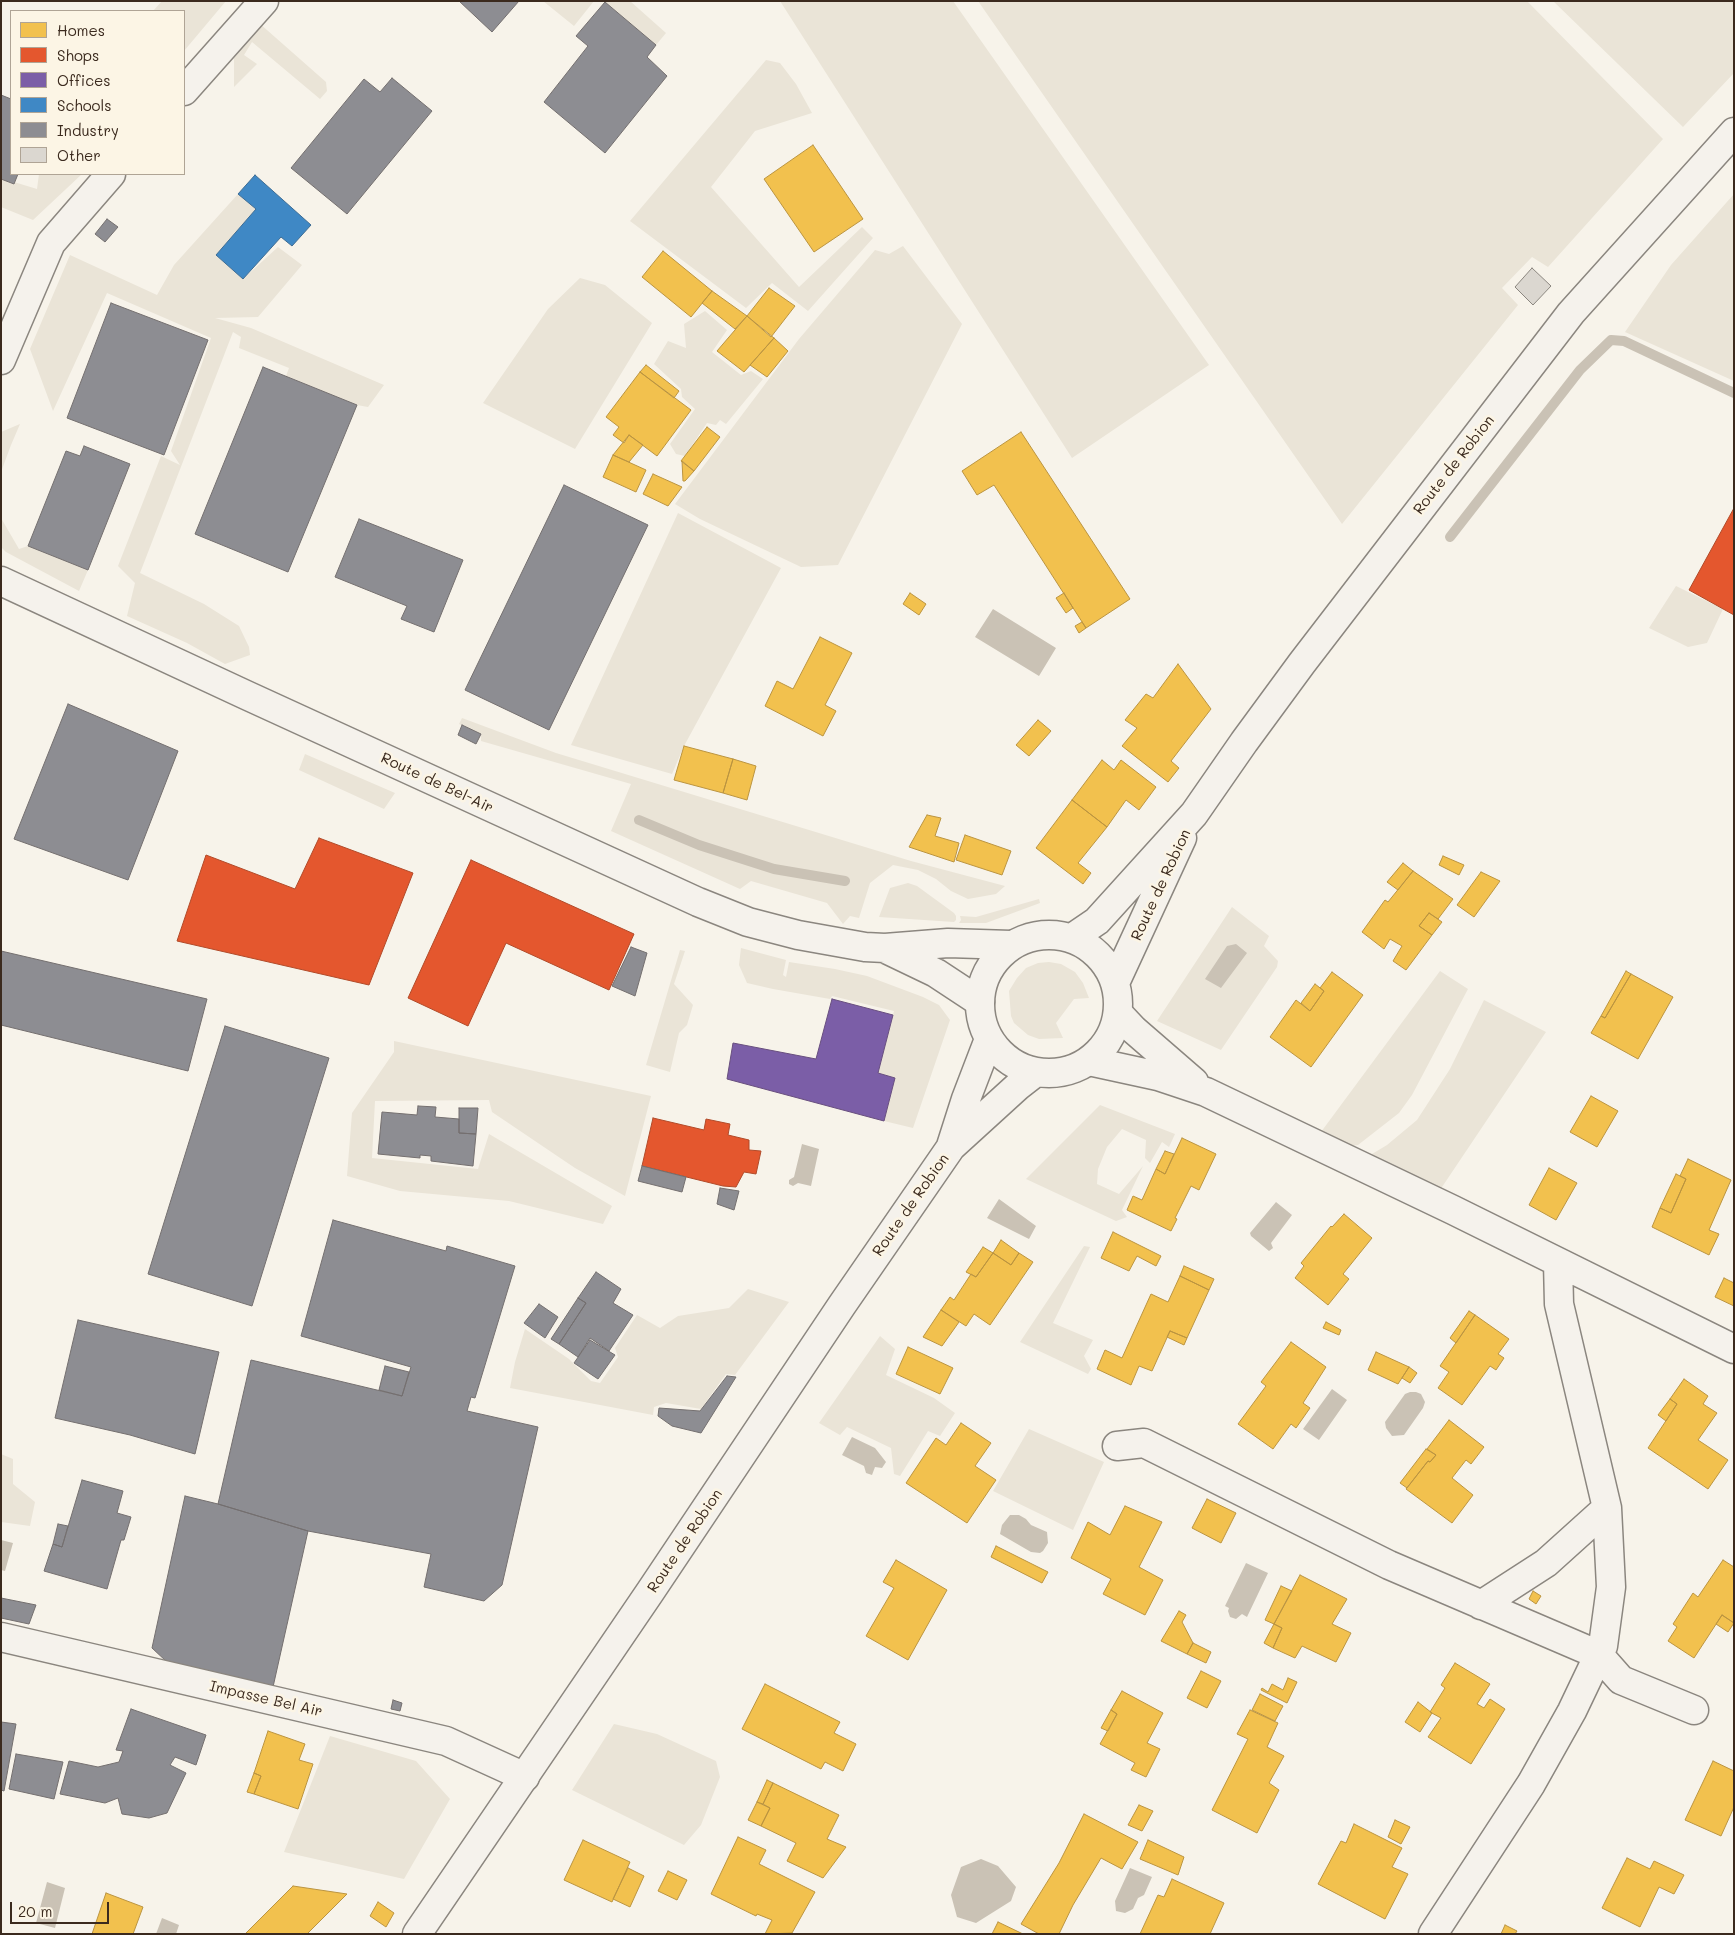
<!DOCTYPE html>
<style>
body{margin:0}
#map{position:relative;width:1735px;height:1935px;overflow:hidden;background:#f7f3ea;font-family:Mali,sans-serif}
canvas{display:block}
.frame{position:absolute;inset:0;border:2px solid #3b2a1e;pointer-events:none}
.legend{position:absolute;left:10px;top:10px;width:175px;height:165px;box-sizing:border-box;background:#fcf5e5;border:1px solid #afa495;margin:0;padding:6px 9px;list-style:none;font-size:15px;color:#3b2a1e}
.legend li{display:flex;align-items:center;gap:10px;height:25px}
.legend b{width:25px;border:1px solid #afa495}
.scale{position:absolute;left:10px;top:1902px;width:99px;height:22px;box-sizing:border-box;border:2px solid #3b2a1e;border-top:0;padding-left:6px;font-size:15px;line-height:18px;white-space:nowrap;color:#3b2a1e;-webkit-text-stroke:4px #fcf5e5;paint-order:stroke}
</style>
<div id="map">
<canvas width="1735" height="1935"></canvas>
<div class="frame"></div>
<ul class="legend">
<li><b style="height:14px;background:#f2c14e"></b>Homes</li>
<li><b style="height:14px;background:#e4572e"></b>Shops</li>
<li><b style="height:14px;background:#7b5ea7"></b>Offices</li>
<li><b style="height:14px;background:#3f88c5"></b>Schools</li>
<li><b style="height:14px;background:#8d8d92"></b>Industry</li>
<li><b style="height:14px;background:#dbd7d0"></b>Other</li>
</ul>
<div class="scale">20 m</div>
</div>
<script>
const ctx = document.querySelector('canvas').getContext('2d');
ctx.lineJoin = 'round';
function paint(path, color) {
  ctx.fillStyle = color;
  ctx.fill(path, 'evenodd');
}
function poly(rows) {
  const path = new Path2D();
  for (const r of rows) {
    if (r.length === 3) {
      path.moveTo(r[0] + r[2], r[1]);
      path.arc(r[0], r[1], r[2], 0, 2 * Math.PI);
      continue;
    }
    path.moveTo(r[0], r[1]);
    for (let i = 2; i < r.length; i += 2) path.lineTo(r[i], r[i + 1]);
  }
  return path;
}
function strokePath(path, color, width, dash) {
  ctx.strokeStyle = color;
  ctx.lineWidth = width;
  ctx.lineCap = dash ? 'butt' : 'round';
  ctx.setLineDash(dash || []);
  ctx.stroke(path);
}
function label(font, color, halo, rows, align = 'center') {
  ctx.font = font + ' Mali,sans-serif';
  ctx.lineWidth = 5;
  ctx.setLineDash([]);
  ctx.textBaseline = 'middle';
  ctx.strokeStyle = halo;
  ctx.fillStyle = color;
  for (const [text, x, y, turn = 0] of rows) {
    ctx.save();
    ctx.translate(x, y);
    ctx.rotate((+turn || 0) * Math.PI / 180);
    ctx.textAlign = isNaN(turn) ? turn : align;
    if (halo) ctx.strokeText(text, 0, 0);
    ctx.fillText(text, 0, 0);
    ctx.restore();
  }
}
const green = poly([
 [162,1,226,1,184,51,184,11,153,11],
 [543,1,594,1,574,26],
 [604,1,630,1,666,33,656,45],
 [780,1,953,1,1209,365,1072,458],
 [978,1,1527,1,1663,139,1548,267,1532,257,1502,288,1518,305,1342,524],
 [1553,1,1734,1,1734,73,1683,127],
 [259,23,326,82,327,91,320,99,252,42,244,55,257,64,234,87,234,58],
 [766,60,780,63,796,84,812,113,755,131,711,187,799,287,862,227,873,238,808,311,772,283,746,308,630,221],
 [39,174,82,174,33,220,1,207,1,179,13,184,14,182,37,189],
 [238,194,256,209,216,255,243,279,278,247,302,265,258,317,215,318,251,328,384,385,368,407,357,405,286,376,289,368,239,348,241,337,233,332,140,573,204,604,239,626,249,647,250,655,225,664,187,643,127,616,135,583,118,566,161,456,180,465,171,451,211,338,107,293,53,411,30,349,70,255,157,295,174,265],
 [1734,194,1734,381,1625,332,1671,265],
 [903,246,962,324,838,565,801,567,700,519,675,504,799,339,875,250,889,254],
 [580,278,605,285,652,323,575,449,483,403,548,309],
 [705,311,727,330,712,352,741,375,751,371,763,379,726,424,720,420,716,425,707,423,685,456,676,454,670,444,695,409,682,397,681,389,654,364,668,341,686,348,684,324],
 [20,424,11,445,1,472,1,432],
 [678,513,781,568,684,746,672,774,571,745],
 [1,518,19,549,28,546,88,570,79,591,6,552,1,547],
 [1676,586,1723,609,1707,643,1688,647,1649,628],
 [462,718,556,753,911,861,1005,886,996,894,968,899,951,891,936,879,918,870,893,865,870,883,859,918,850,916,843,924,827,903,751,881,740,889,611,831,631,784,481,741,481,734,459,724],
 [305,754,395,793,384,809,299,770],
 [908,883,917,886,954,913,956,916,956,920,954,922,879,917,890,888],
 [1039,899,1040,903,986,923,959,923,961,920,960,916,976,917],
 [1232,907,1269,936,1264,946,1278,961,1277,967,1221,1050,1157,1021],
 [741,948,786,960,783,975,786,977,789,962,835,969,867,976,923,997,939,1005,950,1020,913,1128,884,1121,895,1078,878,1073,894,1011,832,996,830,999,773,989,747,983,739,965],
 [680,950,685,951,674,984,693,1005,687,1025,679,1033,670,1072,646,1065],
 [1049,962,1061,964,1075,972,1083,983,1089,998,1074,999,1056,1023,1063,1038,1039,1039,1028,1035,1014,1023,1011,1016,1009,991,1017,978,1026,968,1038,963],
 [1440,971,1468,989,1412,1095,1399,1113,1358,1145,1348,1146,1321,1132],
 [1484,1000,1546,1032,1440,1190,1367,1157,1387,1145,1417,1120,1450,1069],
 [394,1041,651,1096,625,1196,575,1168,492,1112,489,1100,375,1101,372,1158,478,1169,489,1134,612,1206,603,1224,509,1201,400,1191,347,1176,352,1113,394,1052],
 [1100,1105,1175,1134,1169,1147,1162,1142,1150,1163,1145,1158,1146,1140,1122,1129,1107,1147,1098,1169,1097,1184,1119,1194,1143,1166,1122,1210,1127,1217,1116,1221,1026,1179],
 [1084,1246,1090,1247,1053,1323,1093,1340,1084,1356,1091,1369,1088,1374,1020,1342],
 [748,1289,789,1302,735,1375,726,1374,701,1409,666,1403,654,1407,653,1415,510,1388,515,1362,525,1329,569,1359,591,1381,600,1383,618,1357,615,1348,637,1315,660,1328,678,1316,729,1308],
 [880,1336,895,1349,886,1375,934,1398,955,1413,940,1436,928,1431,900,1476,894,1474,891,1448,847,1427,840,1435,819,1423],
 [1029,1429,1104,1462,1073,1530,993,1491],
 [1,1454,13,1459,13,1484,35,1502,30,1526,1,1522],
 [614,1724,657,1734,716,1761,720,1777,701,1825,684,1845,572,1790],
 [330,1736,416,1761,450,1799,404,1879,284,1852]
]);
const water = poly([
 [993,609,1056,648,1039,676,975,637],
 [1236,944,1247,953,1221,988,1205,979,1227,946],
 [802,1144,819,1149,811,1186,798,1183,793,1186,789,1184,789,1180,794,1177],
 [999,1199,1036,1226,1029,1239,987,1218],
 [1276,1202,1292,1215,1271,1243,1273,1248,1269,1251,1251,1236,1250,1233],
 [1332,1389,1347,1400,1319,1440,1303,1429],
 [1410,1392,1416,1392,1421,1394,1425,1402,1423,1408,1404,1435,1392,1436,1386,1428,1385,1422,1405,1394],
 [852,1437,875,1448,886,1462,882,1468,875,1467,872,1475,866,1473,864,1466,842,1455],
 [1010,1515,1019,1515,1026,1519,1031,1525,1047,1532,1048,1543,1043,1551,1040,1553,1031,1552,1000,1534,1002,1525],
 [1,1540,13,1543,5,1571,1,1570],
 [1246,1563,1268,1573,1247,1617,1242,1614,1236,1619,1230,1617,1228,1611,1229,1608,1225,1606],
 [981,1859,998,1866,1016,1887,1011,1901,976,1923,957,1917,951,1895,961,1867],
 [1130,1868,1152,1877,1144,1895,1138,1898,1133,1909,1125,1913,1116,1911,1115,1901],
 [47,1882,65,1888,55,1928,36,1923],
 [162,1918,179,1925,176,1934,156,1934]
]);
const homes = poly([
 [813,145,863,219,814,252,764,179,813,145],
 [663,251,712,291,691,317,642,277,663,251],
 [769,288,795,306,771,337,747,316,769,288],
 [712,291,747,316,735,329,702,303,712,291],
 [747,316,774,338,744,372,717,351,747,316],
 [774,338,788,351,767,377,750,365,774,338],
 [646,365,679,391,674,398,640,372,646,365],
 [640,372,691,410,657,456,629,435,624,443,613,435,619,427,606,417,640,372],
 [707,427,720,437,694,471,681,461,707,427],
 [1021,432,1130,599,1086,628,994,485,977,495,962,471,1021,432],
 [629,435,643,445,629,462,613,455,629,435],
 [613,455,646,470,636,492,603,477,613,455],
 [682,461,694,471,685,481,683,481,682,461],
 [653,474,682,487,668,506,643,494,653,474],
 [910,593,926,604,919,615,903,604,910,593],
 [1064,593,1073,608,1066,613,1056,598,1064,593],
 [1082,622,1086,628,1079,633,1075,626,1082,622],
 [820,637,852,653,825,705,836,711,823,736,765,706,777,681,793,689,820,637],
 [1178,664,1211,709,1171,761,1179,768,1168,782,1122,746,1137,728,1125,720,1146,694,1153,698,1178,664],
 [1038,720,1051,731,1029,756,1016,745,1038,720],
 [684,746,733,759,723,793,674,780,684,746],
 [733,759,756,766,747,800,723,793,733,759],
 [1102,760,1114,770,1121,760,1156,787,1139,810,1126,800,1107,827,1072,800,1102,760],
 [1072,800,1107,827,1078,863,1091,873,1083,884,1036,848,1072,800],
 [927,815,941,818,935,836,959,843,954,862,909,847,927,815],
 [965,835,1011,851,1002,875,956,860,965,835],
 [1443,856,1464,865,1459,875,1439,865,1443,856],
 [1403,863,1413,871,1398,890,1387,882,1403,863],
 [1413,871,1453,899,1438,919,1429,913,1419,926,1432,935,1406,970,1393,961,1402,946,1390,939,1384,949,1362,932,1385,900,1388,902,1413,871],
 [1481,872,1500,881,1474,917,1457,905,1481,872],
 [1429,913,1442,922,1432,935,1419,926,1429,913],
 [1626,971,1631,974,1605,1018,1601,1016,1626,971],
 [1332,972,1363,995,1311,1067,1270,1037,1296,1000,1310,1011,1324,991,1320,988,1332,972],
 [1631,974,1673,997,1638,1059,1591,1033,1601,1016,1605,1018,1631,974],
 [1315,984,1324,991,1310,1011,1301,1003,1315,984],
 [1591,1096,1618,1111,1597,1147,1570,1132,1591,1096],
 [1182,1138,1216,1154,1199,1190,1191,1186,1175,1218,1177,1219,1171,1231,1127,1210,1133,1196,1142,1200,1156,1169,1165,1174,1182,1138],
 [1165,1151,1174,1154,1165,1174,1156,1169,1165,1151],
 [1688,1159,1731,1180,1709,1230,1719,1234,1709,1255,1652,1227,1660,1208,1671,1213,1686,1179,1680,1176,1688,1159],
 [1549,1168,1577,1183,1556,1220,1529,1205,1549,1168],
 [1676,1174,1686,1179,1671,1213,1660,1208,1676,1174],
 [1344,1214,1372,1238,1343,1274,1349,1279,1328,1305,1295,1278,1304,1266,1301,1263,1331,1226,1332,1227,1344,1214],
 [1113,1232,1161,1256,1156,1266,1137,1256,1129,1271,1101,1258,1113,1232],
 [1001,1240,1019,1253,1011,1265,993,1253,1001,1240],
 [983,1247,993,1253,976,1277,966,1272,983,1247],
 [993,1253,1011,1265,1019,1253,1033,1262,990,1325,974,1314,966,1326,941,1310,950,1297,954,1300,971,1274,976,1277,993,1253],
 [1184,1266,1214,1279,1209,1290,1180,1276,1184,1266],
 [1180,1276,1209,1290,1187,1338,1170,1331,1152,1371,1139,1366,1131,1385,1097,1369,1105,1350,1122,1358,1151,1294,1168,1302,1180,1276],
 [1724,1278,1734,1283,1734,1306,1715,1297,1724,1278],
 [941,1310,959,1322,942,1346,923,1337,941,1310],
 [1469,1311,1475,1315,1456,1343,1450,1338,1469,1311],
 [1475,1315,1509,1339,1498,1354,1504,1358,1496,1370,1490,1366,1462,1405,1438,1388,1449,1372,1440,1366,1475,1315],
 [1326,1322,1341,1330,1339,1335,1323,1328,1326,1322],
 [1170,1331,1187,1338,1184,1345,1167,1337,1170,1331],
 [1291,1342,1326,1367,1303,1403,1310,1408,1296,1428,1291,1424,1273,1449,1238,1424,1266,1386,1261,1382,1291,1342],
 [908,1347,953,1368,940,1394,896,1374,908,1347],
 [1376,1352,1409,1367,1398,1384,1368,1370,1376,1352],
 [1409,1367,1417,1373,1410,1383,1402,1378,1409,1367],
 [1684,1379,1708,1396,1703,1404,1717,1413,1698,1440,1728,1460,1708,1489,1648,1448,1677,1404,1670,1399,1684,1379],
 [1670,1399,1677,1404,1666,1421,1658,1415,1670,1399],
 [1449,1420,1484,1447,1471,1464,1466,1460,1452,1478,1473,1495,1452,1523,1406,1489,1428,1461,1430,1462,1436,1455,1427,1449,1449,1420],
 [961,1423,991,1443,975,1466,996,1480,967,1523,906,1483,936,1438,946,1445,961,1423],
 [1426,1449,1436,1455,1430,1462,1428,1461,1407,1488,1400,1483,1426,1449],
 [1207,1499,1236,1513,1221,1543,1192,1528,1207,1499],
 [1125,1506,1162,1522,1139,1567,1163,1580,1145,1615,1103,1594,1111,1579,1071,1558,1088,1522,1110,1535,1125,1506],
 [996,1546,1048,1572,1042,1583,991,1557,996,1546],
 [896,1560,947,1590,908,1660,866,1636,894,1588,883,1582,896,1560],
 [1723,1560,1734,1567,1734,1623,1722,1615,1694,1658,1668,1641,1677,1627,1673,1624,1693,1593,1698,1597,1723,1560],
 [1300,1575,1347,1599,1332,1624,1351,1633,1336,1662,1302,1646,1295,1658,1273,1648,1282,1628,1274,1624,1300,1575],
 [1281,1586,1292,1591,1274,1624,1265,1620,1281,1586],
 [1533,1591,1541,1596,1536,1604,1529,1599,1533,1591],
 [1179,1611,1186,1615,1182,1622,1193,1643,1187,1654,1161,1641,1179,1611],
 [1722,1615,1734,1623,1728,1632,1716,1624,1722,1615],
 [1274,1624,1282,1628,1273,1648,1264,1643,1274,1624],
 [1193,1643,1211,1652,1206,1663,1187,1654,1193,1643],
 [1455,1663,1490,1684,1477,1704,1484,1708,1490,1699,1505,1709,1471,1764,1428,1737,1441,1718,1430,1712,1445,1688,1441,1685,1455,1663],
 [1201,1671,1221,1681,1207,1708,1187,1698,1201,1671],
 [1288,1678,1297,1682,1287,1703,1261,1690,1262,1688,1268,1692,1272,1684,1283,1690,1288,1678],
 [765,1684,840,1722,834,1733,856,1744,843,1771,825,1762,821,1769,742,1729,765,1684],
 [1122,1691,1163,1713,1147,1743,1160,1749,1146,1777,1131,1770,1135,1763,1100,1744,1117,1714,1111,1710,1122,1691],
 [1260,1694,1283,1706,1275,1721,1252,1710,1260,1694],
 [1418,1702,1432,1713,1420,1732,1405,1722,1418,1702],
 [1111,1710,1117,1714,1108,1731,1101,1728,1111,1710],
 [1250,1710,1278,1723,1267,1747,1284,1756,1269,1783,1279,1790,1257,1833,1212,1810,1248,1739,1237,1734,1250,1710],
 [268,1731,305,1744,299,1760,313,1764,298,1809,254,1794,261,1776,254,1773,268,1731],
 [1713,1761,1734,1771,1734,1807,1721,1836,1685,1820,1713,1761],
 [254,1773,261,1776,254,1794,247,1792,254,1773],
 [767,1780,773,1783,763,1804,757,1802,767,1780],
 [773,1783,839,1815,827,1839,846,1847,823,1878,787,1861,796,1843,761,1826,770,1808,763,1804,773,1783],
 [757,1802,770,1808,761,1826,748,1820,757,1802],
 [1139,1805,1153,1811,1142,1831,1128,1825,1139,1805],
 [1084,1814,1138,1842,1122,1869,1101,1858,1073,1905,1059,1934,1039,1934,1021,1924,1059,1863,1084,1814],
 [1395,1820,1410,1827,1401,1844,1388,1837,1395,1820],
 [1354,1824,1402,1848,1392,1867,1408,1874,1385,1919,1318,1884,1341,1841,1346,1843,1354,1824],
 [738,1837,766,1850,759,1864,815,1892,792,1933,765,1934,772,1920,757,1914,756,1916,711,1894,738,1837],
 [583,1840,630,1862,612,1902,564,1880,583,1840],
 [1148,1840,1184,1857,1178,1875,1140,1859,1148,1840],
 [1627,1858,1650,1869,1654,1861,1684,1875,1674,1894,1659,1887,1640,1927,1602,1908,1627,1858],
 [628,1868,644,1876,630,1907,613,1899,628,1868],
 [668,1871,687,1880,677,1900,658,1891,668,1871],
 [1172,1879,1224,1903,1210,1934,1140,1934,1158,1895,1164,1897,1172,1879],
 [293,1886,347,1894,307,1934,245,1934,293,1886],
 [106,1893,143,1907,133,1934,92,1934,106,1893],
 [378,1902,394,1913,386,1927,370,1916,378,1902],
 [998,1922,1023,1934,992,1934,998,1922],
 [1505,1925,1517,1931,1515,1934,1501,1934,1505,1925]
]);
const shops = poly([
 [1734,508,1734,615,1689,590,1734,508],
 [319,838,413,873,369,985,177,941,206,855,295,889,319,838],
 [471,860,634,934,609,990,506,943,468,1026,408,998,471,860],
 [653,1118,704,1130,706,1119,730,1124,728,1135,749,1140,749,1150,761,1151,756,1174,744,1172,736,1187,723,1186,642,1166,653,1118]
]);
const offices = poly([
 [832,999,893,1015,878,1073,895,1078,884,1121,727,1079,733,1043,816,1059,832,999]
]);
const schools = poly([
 [255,175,311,225,292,246,281,237,243,279,216,255,256,209,238,194,255,175]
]);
const industry = poly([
 [459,1,519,1,492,32,459,1],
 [605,2,656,45,647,57,667,76,605,153,544,102,588,46,576,36,605,2],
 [392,78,432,111,347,214,291,168,364,79,380,92,392,78],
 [1,95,11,99,11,174,18,174,14,184,1,179,1,95],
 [107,219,118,227,105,242,95,234,107,219],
 [111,303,208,340,164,455,67,418,111,303],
 [263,367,357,405,288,572,195,534,263,367],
 [84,446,130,464,88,570,28,546,66,451,80,456,84,446],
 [564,485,648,525,549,730,465,690,564,485],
 [359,519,463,560,434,632,401,619,407,606,335,577,359,519],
 [68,704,178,751,128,880,14,839,68,704],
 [462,725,481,734,476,744,458,735,462,725],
 [631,947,647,953,635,996,612,986,631,947],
 [1,951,207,999,188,1071,1,1025,1,951],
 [225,1026,329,1058,252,1306,148,1274,225,1026],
 [418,1106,436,1107,435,1117,459,1119,459,1133,476,1134,473,1166,431,1161,431,1156,420,1155,420,1158,378,1154,382,1112,417,1115,418,1106],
 [459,1108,478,1108,476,1134,459,1133,459,1108],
 [642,1166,686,1177,682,1192,638,1181,642,1166],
 [720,1188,739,1191,734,1210,717,1204,720,1188],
 [333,1220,446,1251,447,1246,515,1266,475,1398,471,1397,467,1411,538,1427,502,1585,484,1601,424,1587,431,1554,308,1531,218,1504,251,1360,402,1396,411,1367,301,1336,333,1220],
 [596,1272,621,1289,613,1303,633,1315,609,1351,590,1338,578,1357,559,1344,586,1303,578,1298,596,1272],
 [578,1298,586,1303,559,1344,551,1339,578,1298],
 [539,1304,558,1317,545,1338,524,1323,539,1304],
 [78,1320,219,1352,195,1454,130,1435,55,1418,78,1320],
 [590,1340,615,1355,598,1379,574,1363,590,1340],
 [385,1366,409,1372,402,1396,379,1390,385,1366],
 [727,1376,736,1377,701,1433,672,1426,658,1416,659,1408,700,1411,727,1376],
 [82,1480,123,1491,117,1513,131,1517,124,1540,121,1540,107,1589,44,1571,53,1544,62,1547,82,1480],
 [185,1496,218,1504,308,1531,273,1687,167,1662,152,1648,185,1496],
 [58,1524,68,1526,62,1547,53,1544,58,1524],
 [1,1598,36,1605,29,1624,1,1618,1,1598],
 [393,1700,402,1703,400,1711,391,1709,393,1700],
 [131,1709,206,1735,196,1765,175,1757,170,1765,186,1773,167,1813,149,1818,122,1814,118,1798,105,1803,60,1794,69,1761,98,1767,119,1762,123,1751,116,1750,131,1709],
 [1,1722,16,1724,4,1791,1,1790,1,1722],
 [16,1754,63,1762,54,1799,9,1789,16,1754]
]);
const stream = poly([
 [1450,537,1580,370,1611,340,1624,341,1734,393],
 [639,820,699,845,774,869,845,881]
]);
const building = poly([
 [1532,268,1551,286,1533,305,1515,287,1532,268]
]);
const minor = poly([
 [184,91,264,1],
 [1,360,51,243,111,174],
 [1,581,246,695,698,902,748,922,798,935,865,947,885,948,948,943,1011,945],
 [886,949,936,973,980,1002],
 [1118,1013,1134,1030,1194,1082],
 [1089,1061,1158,1076,1206,1092,1453,1210,1734,1349],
 [1117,1446,1144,1443,1389,1565,1599,1655,1621,1680,1694,1710],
 [1481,1605,1546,1563,1607,1508],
 [1,1637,446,1741,525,1777],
 [1433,1934,1531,1784,1572,1711,1603,1646,1611,1587,1607,1508,1559,1304,1558,1262]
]);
const major = poly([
 [1049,1004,69],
 [1072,938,1097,921,1194,814,1244,742,1302,663,1571,313,1734,132],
 [1115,983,1182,838],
 [951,1146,966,1099,989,1039],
 [417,1934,650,1592,842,1305,951,1147,1018,1086,1036,1072]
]);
const streetNames = [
 ["Route de Robion",1454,465,-52],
 ["Route de Bel-Air",437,783,25],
 ["Route de Robion",1161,885,-65],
 ["Route de Robion",911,1205,-55],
 ["Route de Robion",685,1541,-56],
 ["Impasse Bel Air",266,1699,13]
];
paint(green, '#eae4d7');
paint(water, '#cac2b5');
paint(homes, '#f2c14e');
strokePath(homes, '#bb9440', 1);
paint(shops, '#e4572e');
strokePath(shops, '#b14a29', 1);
paint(offices, '#7b5ea7');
strokePath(offices, '#684e7e', 1);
paint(schools, '#3f88c5');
strokePath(schools, '#3e6c93', 1);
paint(industry, '#8d8d92');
strokePath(industry, '#746f6f', 1);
strokePath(stream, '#cac2b5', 10);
paint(building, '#dbd7d0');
strokePath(building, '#8b867f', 1);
strokePath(minor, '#8b867f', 31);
strokePath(major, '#8b867f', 31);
strokePath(minor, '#f5f2ec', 28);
strokePath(major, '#f5f2ec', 28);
label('15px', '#3b2a1e', '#fcf5e5', streetNames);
</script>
